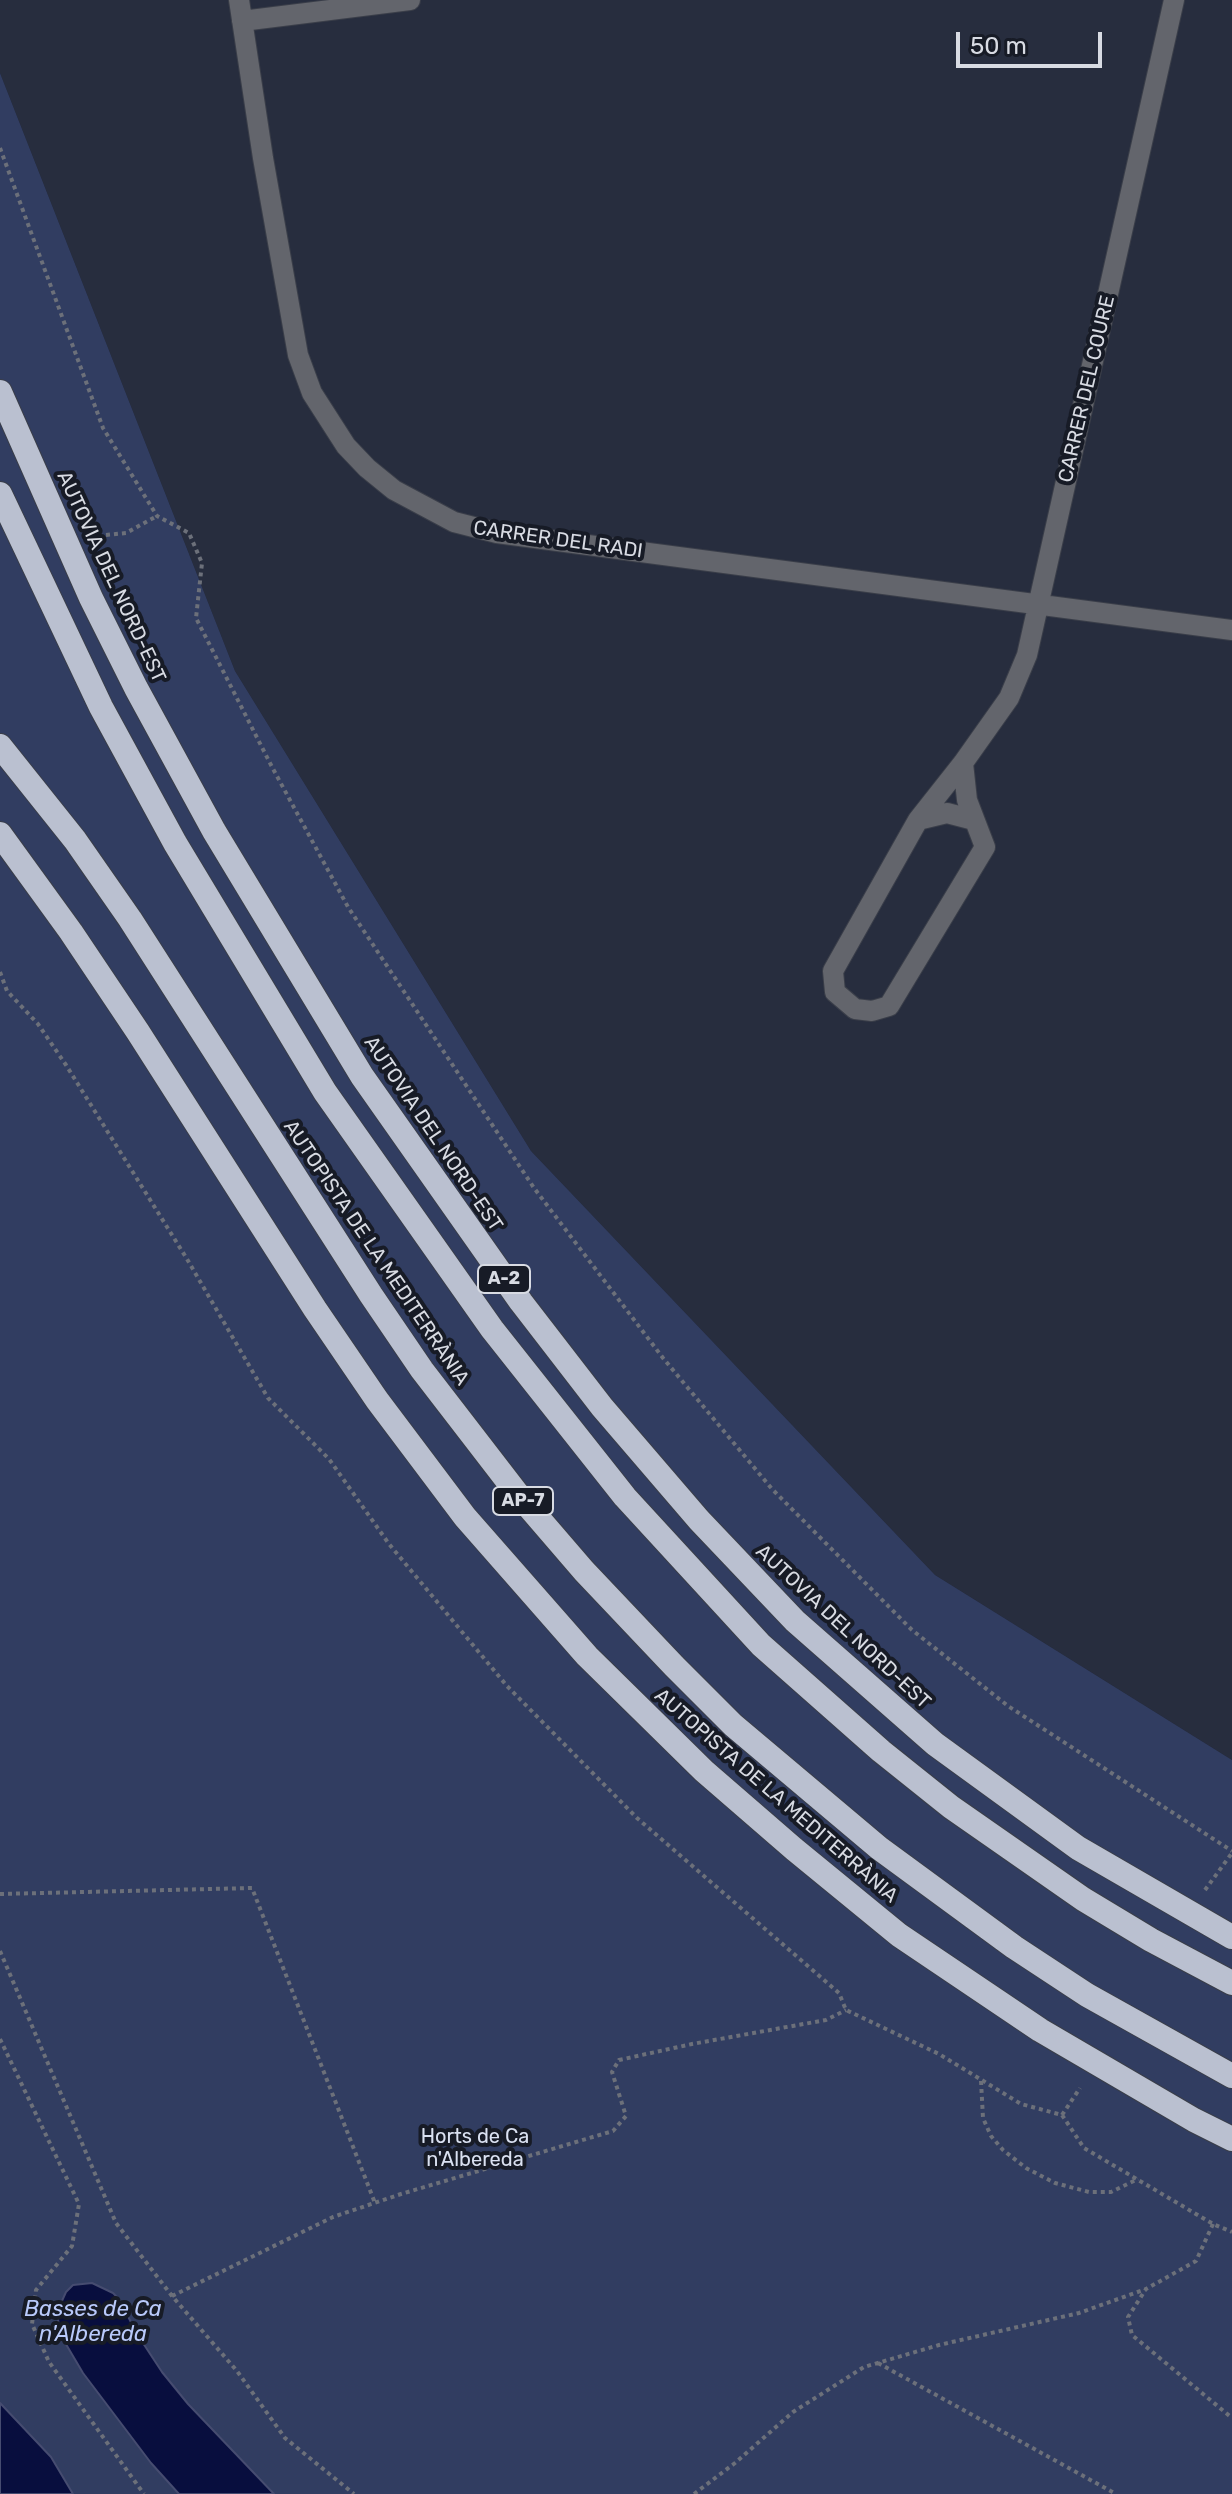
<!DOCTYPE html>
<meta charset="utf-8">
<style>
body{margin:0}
#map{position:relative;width:1232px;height:2494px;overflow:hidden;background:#202430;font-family:Rubik,sans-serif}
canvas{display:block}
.scale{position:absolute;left:956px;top:32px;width:146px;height:36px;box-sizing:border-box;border:4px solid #d8dbe3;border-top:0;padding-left:10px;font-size:24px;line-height:28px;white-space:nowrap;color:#d8dbe3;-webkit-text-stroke:6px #171b26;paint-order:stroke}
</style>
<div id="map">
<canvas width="1232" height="2494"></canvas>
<div class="scale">50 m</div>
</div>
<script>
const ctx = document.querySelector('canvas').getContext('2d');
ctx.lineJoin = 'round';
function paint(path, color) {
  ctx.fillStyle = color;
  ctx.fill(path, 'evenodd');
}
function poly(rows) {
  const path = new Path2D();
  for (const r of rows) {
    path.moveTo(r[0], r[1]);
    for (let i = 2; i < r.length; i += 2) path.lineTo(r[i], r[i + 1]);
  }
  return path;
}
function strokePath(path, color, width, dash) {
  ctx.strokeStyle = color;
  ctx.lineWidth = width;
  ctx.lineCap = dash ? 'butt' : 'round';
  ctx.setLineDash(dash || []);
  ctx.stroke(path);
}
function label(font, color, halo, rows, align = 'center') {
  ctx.font = font + ' Rubik,sans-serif';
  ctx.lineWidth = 8;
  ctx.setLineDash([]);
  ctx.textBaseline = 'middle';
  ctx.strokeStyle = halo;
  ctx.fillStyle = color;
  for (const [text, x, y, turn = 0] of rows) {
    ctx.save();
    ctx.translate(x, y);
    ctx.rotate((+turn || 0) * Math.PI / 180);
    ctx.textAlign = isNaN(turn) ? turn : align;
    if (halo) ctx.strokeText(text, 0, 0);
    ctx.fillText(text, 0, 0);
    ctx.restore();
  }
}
const built = poly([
 [0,0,1232,0,1232,1760,935,1575,531,1151,235,671,0,73]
]);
const green = poly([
 [0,73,235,671,531,1151,935,1575,1232,1760,1232,2494,274,2494,188,2404,162,2372,137,2334,119,2299,113,2293,92,2283,73,2285,60,2334,83,2373,151,2463,179,2494,73,2494,51,2457,0,2403]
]);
const water = poly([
 [92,2283,113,2293,119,2299,137,2334,162,2372,188,2404,274,2494,179,2494,151,2463,83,2373,60,2334,57,2312,66,2292,73,2285,92,2283],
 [0,2403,51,2457,73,2494,0,2494,0,2403]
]);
const path = poly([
 [0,148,103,428,157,516,189,533,202,563,196,618,272,767,348,907,534,1188,663,1358,772,1489,912,1630,1008,1706,1232,1851],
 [106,535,126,533,157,516],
 [0,972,7,991,38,1024,66,1065,187,1259,268,1398,329,1459,389,1544,507,1686,637,1818,839,1993,846,2010,939,2054,1021,2104,1062,2115,1084,2148,1213,2224,1232,2232],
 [1205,1890,1232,1853],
 [0,1894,252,1888,375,2203],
 [0,1951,116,2223,172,2296,237,2371,285,2438,354,2494],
 [0,2039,79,2204,72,2246,36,2290,32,2324,49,2362,144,2494],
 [981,2081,983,2118,991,2136,1003,2150,1026,2168,1055,2183,1089,2192,1111,2192,1138,2179],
 [1062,2115,1080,2088],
 [1213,2224,1196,2261,1146,2289,1128,2317,1132,2335,1232,2418],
 [172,2296,333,2217,401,2194,613,2131,626,2116,612,2072,619,2060,692,2044,826,2020,846,2010],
 [878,2363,1116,2494],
 [694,2494,735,2463,793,2412,864,2367,939,2345,1079,2313,1146,2289]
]);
const minor = poly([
 [239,0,263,158,298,355,312,393,346,446,367,468,394,490,454,522,497,533,1232,630],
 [242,21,410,0],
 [963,763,967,800,985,847,889,1006,872,1011,855,1009,835,992,833,971,918,820,963,763,1009,698,1027,655,1174,0],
 [918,820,947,813,974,820]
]);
const highway = poly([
 [0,392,91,598,136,688,214,831,362,1076,521,1302,602,1407,699,1520,795,1621,935,1744,1078,1848,1232,1937],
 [0,494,101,707,175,843,325,1092,492,1329,625,1497,761,1645,881,1751,951,1807,1083,1899,1151,1940,1232,1983],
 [0,746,75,840,130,919,371,1295,422,1370,516,1492,584,1571,674,1666,733,1725,879,1848,1014,1947,1087,1995,1232,2076],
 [0,834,71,932,138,1032,315,1309,377,1400,465,1517,587,1656,704,1771,794,1849,899,1935,1040,2030,1194,2120,1232,2139]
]);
const shields = [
 [504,1279,52],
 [523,1501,60]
];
const shieldNames = [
 ["A-2",504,1279],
 ["AP-7",523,1501]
];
const streetNames = [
 ["CARRER DEL COURE",1087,389,-77],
 ["CARRER DEL RADI",558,540,8],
 ["AUTOVIA DEL NORD-EST",111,577,65],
 ["AUTOVIA DEL NORD-EST",433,1134,56],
 ["AUTOPISTA DE LA MEDITERRÀNIA",376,1253,56],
 ["AUTOVIA DEL NORD-EST",843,1627,43],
 ["AUTOPISTA DE LA MEDITERRÀNIA",776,1796,41]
];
const parkNames = [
 ["Horts de Ca",475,2137],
 ["n'Albereda",475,2160]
];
const waterNames = [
 ["Basses de Ca",93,2310],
 ["n'Albereda",93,2335]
];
paint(built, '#272d3e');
paint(green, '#313d61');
paint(water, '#080e3e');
strokePath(water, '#464c70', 2);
strokePath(minor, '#3a3e49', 22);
strokePath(highway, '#3a3e49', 26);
strokePath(path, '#6c707a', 4, [4, 4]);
strokePath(minor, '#63656c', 20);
strokePath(highway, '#bac0d0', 24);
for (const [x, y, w] of shields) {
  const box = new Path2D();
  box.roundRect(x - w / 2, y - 14, w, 28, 6);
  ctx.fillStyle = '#171b26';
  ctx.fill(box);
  strokePath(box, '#d8dbe3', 2);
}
label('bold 18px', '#d8dbe3', null, shieldNames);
label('20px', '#d8dbe3', '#171b26', streetNames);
label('20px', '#dae1f1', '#171b26', parkNames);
label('italic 22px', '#b9cafb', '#171b26', waterNames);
</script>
